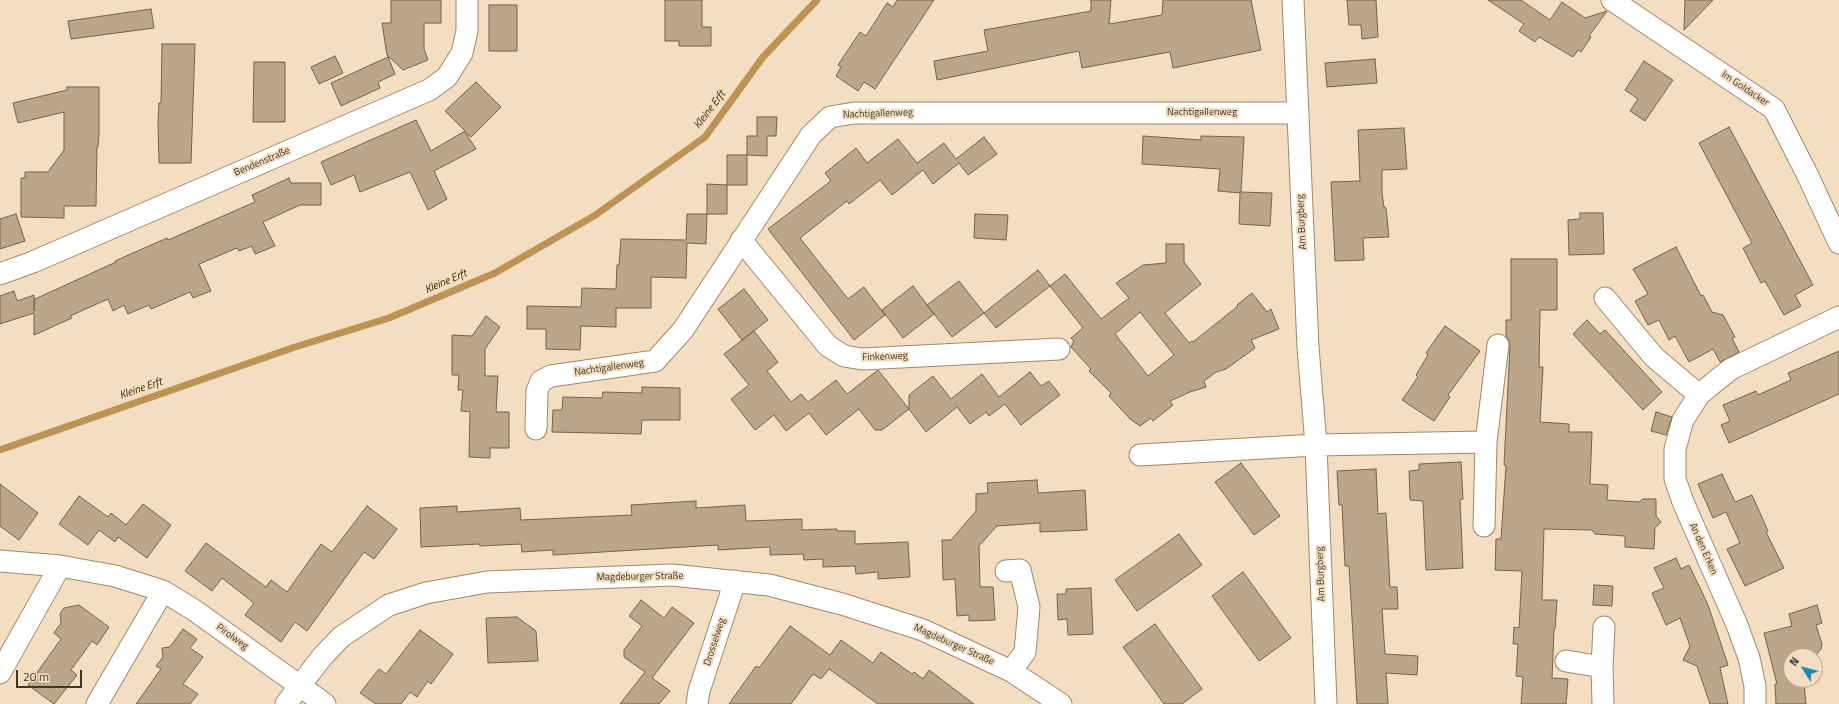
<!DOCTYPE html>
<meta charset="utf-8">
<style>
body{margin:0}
#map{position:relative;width:1839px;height:704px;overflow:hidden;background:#f4dec1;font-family:"Titillium Web",sans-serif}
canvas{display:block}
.north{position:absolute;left:1783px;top:648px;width:40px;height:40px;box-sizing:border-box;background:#f4dec1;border:1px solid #ab9b85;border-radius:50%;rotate:306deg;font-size:11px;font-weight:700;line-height:16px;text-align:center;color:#3e362a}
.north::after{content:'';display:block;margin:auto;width:14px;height:18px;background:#148bae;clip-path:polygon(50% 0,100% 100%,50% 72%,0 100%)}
.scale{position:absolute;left:16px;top:670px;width:66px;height:18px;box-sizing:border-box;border:2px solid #3e362a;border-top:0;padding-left:5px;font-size:12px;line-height:14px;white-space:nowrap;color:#3e362a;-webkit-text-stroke:3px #f4dec1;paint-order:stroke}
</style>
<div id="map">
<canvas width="1839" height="704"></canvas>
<div class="north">N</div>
<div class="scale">20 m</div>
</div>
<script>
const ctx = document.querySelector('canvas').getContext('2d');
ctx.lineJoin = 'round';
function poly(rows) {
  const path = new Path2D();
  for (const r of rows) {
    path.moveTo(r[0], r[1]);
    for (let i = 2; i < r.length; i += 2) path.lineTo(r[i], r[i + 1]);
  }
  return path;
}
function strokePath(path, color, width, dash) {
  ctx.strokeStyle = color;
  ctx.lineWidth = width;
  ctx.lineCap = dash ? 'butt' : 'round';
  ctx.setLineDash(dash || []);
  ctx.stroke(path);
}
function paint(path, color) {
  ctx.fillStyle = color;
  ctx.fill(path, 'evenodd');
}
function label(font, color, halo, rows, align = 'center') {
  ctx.font = font + ' "Titillium Web",sans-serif';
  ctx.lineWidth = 4;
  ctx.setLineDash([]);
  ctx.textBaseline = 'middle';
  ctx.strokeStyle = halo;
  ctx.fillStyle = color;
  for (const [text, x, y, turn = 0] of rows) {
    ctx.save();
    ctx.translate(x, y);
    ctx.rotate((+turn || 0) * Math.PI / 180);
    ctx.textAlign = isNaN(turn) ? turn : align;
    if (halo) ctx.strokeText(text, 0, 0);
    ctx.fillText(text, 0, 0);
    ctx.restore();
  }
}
const stream = poly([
 [0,450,295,347,389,318,495,273,594,216,705,137,763,57,817,0]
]);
const building = poly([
 [391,0,441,0,441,23,424,23,424,49,428,60,403,70,387,55,382,23,391,23,391,0],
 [665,0,702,0,702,27,711,27,711,46,679,46,679,41,665,41,665,0],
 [897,0,934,0,875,89,864,82,858,91,836,76,841,67,838,65,860,32,866,36,887,3,893,7,897,0],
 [1091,0,1111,0,1109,24,1162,15,1163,0,1251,0,1261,50,1173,68,1170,52,1082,68,1079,51,937,80,934,61,988,51,984,30,1091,11,1091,0],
 [1347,0,1376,0,1378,37,1362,39,1361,25,1349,25,1347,0],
 [1488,0,1521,0,1550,20,1562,2,1585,18,1607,11,1589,36,1591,37,1581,52,1578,50,1573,57,1539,37,1535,42,1519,31,1524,24,1488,0],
 [1685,0,1713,0,1684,30,1685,0],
 [489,5,517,5,517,51,489,51,489,5],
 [151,9,154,28,71,39,68,21,151,9],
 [162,44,195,44,191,163,159,163,158,122,159,103,161,103,162,44],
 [335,56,343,73,319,84,311,67,335,56],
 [388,57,395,74,378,82,380,88,341,106,331,83,388,57],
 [1375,59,1377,83,1327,87,1325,63,1375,59],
 [1644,61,1673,80,1645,121,1630,111,1638,99,1625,90,1644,61],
 [254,62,285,62,285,122,253,122,254,62],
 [476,82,501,107,471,137,465,132,476,149,434,171,447,199,428,210,410,172,360,192,354,175,331,185,321,162,416,120,431,151,465,131,445,111,476,82],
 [67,87,99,87,99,134,98,147,97,147,96,206,64,206,64,218,21,217,21,178,25,178,25,172,48,172,64,150,64,112,18,123,13,103,67,90,67,87],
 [757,117,777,117,776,136,767,136,767,156,747,155,747,185,727,185,727,214,707,214,706,244,687,243,686,278,651,277,651,308,616,308,616,327,581,326,580,350,546,349,546,329,527,329,527,306,581,307,582,288,616,289,617,265,619,265,621,239,686,240,687,214,707,214,707,184,727,185,727,155,747,155,747,136,757,136,757,117],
 [1729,127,1813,285,1795,295,1801,306,1784,315,1765,281,1761,283,1743,248,1752,243,1699,143,1729,127],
 [1404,128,1407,169,1382,170,1382,193,1384,207,1386,208,1389,237,1363,238,1364,260,1335,261,1331,182,1360,181,1358,130,1404,128],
 [1143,136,1201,140,1201,136,1244,137,1241,192,1272,193,1270,226,1239,224,1240,193,1218,191,1220,169,1142,164,1143,136],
 [984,137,997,154,968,175,959,163,933,184,923,170,892,195,880,180,849,204,847,201,800,238,848,299,864,287,885,315,854,340,768,229,831,181,825,173,856,148,867,163,898,139,917,163,944,143,956,159,984,137],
 [289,178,291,183,321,183,321,205,300,205,263,222,275,246,255,254,252,246,239,251,237,248,199,264,211,291,193,298,190,292,151,309,149,305,128,314,124,305,113,311,108,299,70,316,72,318,34,335,34,313,0,324,0,296,14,291,17,301,34,295,34,311,35,299,116,262,115,261,167,238,168,240,255,202,252,195,289,178],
 [1580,213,1603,213,1604,254,1569,255,1568,220,1580,219,1580,213],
 [16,214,25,241,0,249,0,219,16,214],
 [975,214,1008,215,1006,240,974,238,975,214],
 [1166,244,1184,244,1184,262,1201,284,1165,313,1189,343,1192,341,1193,342,1238,306,1237,305,1252,293,1267,312,1271,309,1279,329,1251,340,1255,348,1226,369,1216,372,1204,381,1206,387,1190,392,1170,401,1173,405,1153,421,1151,418,1140,426,1130,419,1109,396,1111,393,1089,371,1091,369,1071,347,1074,341,1071,338,1083,328,1050,286,1065,274,1101,319,1129,298,1116,283,1143,265,1166,263,1166,244],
 [1140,312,1174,355,1148,376,1115,334,1140,312],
 [1676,247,1701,296,1703,295,1712,312,1723,315,1735,337,1732,338,1739,352,1720,362,1713,349,1689,362,1675,336,1669,340,1659,320,1648,325,1635,301,1648,294,1633,269,1676,247],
 [1511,259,1557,259,1557,310,1540,310,1539,367,1543,367,1540,422,1569,424,1569,432,1592,432,1590,484,1608,485,1607,500,1639,502,1643,499,1656,499,1656,516,1661,522,1655,528,1654,549,1625,547,1625,536,1595,534,1592,530,1544,529,1542,600,1557,600,1555,629,1554,629,1552,678,1568,679,1566,704,1521,704,1523,677,1516,676,1518,644,1513,644,1514,627,1519,628,1522,571,1495,570,1496,539,1501,539,1506,466,1504,465,1510,346,1509,341,1506,336,1506,320,1511,320,1511,259],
 [1038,270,1050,286,996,328,984,313,952,337,927,305,959,281,984,313,1038,270],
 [913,286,934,314,903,338,882,310,913,286],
 [744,289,768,320,742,340,718,309,744,289],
 [486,316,500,327,485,349,485,376,498,376,496,412,509,412,509,448,490,448,490,458,469,457,470,412,461,411,463,390,458,390,459,375,452,375,452,335,472,336,486,316],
 [1587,320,1600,334,1605,330,1662,392,1643,410,1573,334,1587,320],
 [1445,326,1480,351,1448,395,1450,397,1434,421,1402,400,1418,377,1416,375,1428,355,1426,353,1445,326],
 [754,331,778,362,767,371,791,402,801,394,808,402,836,380,847,394,878,370,909,409,882,430,875,430,859,409,826,435,809,413,786,431,774,415,755,430,731,399,749,385,724,354,754,331],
 [1839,351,1839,394,1729,443,1721,425,1730,421,1723,405,1756,391,1758,395,1791,380,1788,373,1839,351],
 [1030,372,1041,386,1049,381,1060,395,1021,425,1005,404,989,416,986,412,970,424,957,407,926,432,909,409,909,395,933,376,951,399,982,374,999,397,1030,372],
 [642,387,680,388,680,420,642,420,641,434,552,432,553,410,562,410,563,397,602,398,603,392,642,393,642,387],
 [1656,412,1672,417,1666,435,1651,431,1656,412],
 [1461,462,1463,499,1460,500,1463,568,1426,570,1423,501,1410,500,1409,471,1419,470,1419,464,1461,462],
 [1241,463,1280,516,1254,535,1215,482,1241,463],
 [1376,469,1378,514,1386,513,1390,587,1397,587,1398,609,1382,609,1385,654,1418,656,1417,675,1386,673,1388,704,1357,704,1349,566,1345,566,1342,505,1339,505,1337,471,1376,469],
 [1722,474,1735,502,1752,495,1768,531,1766,532,1784,568,1745,586,1727,549,1740,543,1726,512,1713,518,1698,484,1722,474],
 [1037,480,1038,493,1085,490,1087,530,1040,532,1040,523,997,526,979,546,980,587,993,587,995,620,969,621,969,615,957,616,955,579,943,580,942,540,951,540,976,511,976,494,988,493,987,483,1037,480],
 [0,484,38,513,19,540,0,526,0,484],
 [79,496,108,517,111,513,126,525,143,504,171,525,147,558,118,537,115,542,99,530,88,545,59,524,79,496],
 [696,501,696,508,745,505,746,521,802,519,802,530,837,529,837,531,855,531,855,544,908,542,910,577,878,579,878,572,856,574,855,566,823,567,823,559,804,560,803,554,770,555,770,547,718,550,718,545,553,555,553,550,522,552,521,544,480,546,479,544,421,547,420,508,457,506,457,512,520,508,521,520,632,515,631,505,696,501],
 [367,506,397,529,374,559,364,552,307,631,295,622,281,642,245,615,254,603,222,578,212,591,185,571,206,543,266,587,271,580,287,592,321,544,332,552,367,506],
 [1179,534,1202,565,1137,611,1115,580,1179,534],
 [1676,558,1681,569,1689,565,1708,605,1728,665,1720,668,1728,704,1710,704,1697,666,1683,660,1690,646,1680,618,1666,625,1652,593,1664,588,1654,568,1676,558],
 [1243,572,1291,638,1259,661,1212,596,1243,572],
 [1594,585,1613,586,1612,606,1593,605,1594,585],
 [1091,588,1093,634,1068,635,1067,619,1058,620,1057,594,1066,594,1066,589,1091,588],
 [641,600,664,618,672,607,694,623,652,678,670,691,659,704,620,704,645,672,624,657,624,650,642,626,629,616,641,600],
 [79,605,109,627,97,645,92,641,71,670,77,675,54,704,28,685,61,639,54,633,61,623,60,614,64,608,79,605],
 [1817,605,1822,623,1816,625,1822,644,1821,649,1815,656,1791,656,1791,680,1810,680,1810,682,1804,683,1806,704,1776,704,1775,684,1777,684,1764,633,1792,626,1789,614,1817,605],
 [517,617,536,631,538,661,488,663,486,618,517,617],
 [1155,624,1202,689,1182,704,1164,704,1123,647,1155,624],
 [790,626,830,655,841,640,873,663,881,652,912,674,914,672,923,679,929,670,974,704,878,704,829,669,821,679,813,674,791,704,729,704,756,666,759,668,790,626],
 [183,629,197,639,190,648,203,657,183,684,198,694,190,704,136,704,161,669,156,666,163,657,162,648,170,647,183,629],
 [420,630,453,654,431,684,428,681,417,697,410,692,401,704,376,704,360,693,379,669,386,674,420,630]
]);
const street = poly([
 [1293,0,1308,347,1316,445,1326,704],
 [1612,0,1774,109,1808,176,1839,243],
 [741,240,828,346,844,356,862,359,1059,349],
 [0,274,33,262,429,90,447,77,462,53,467,31,467,0],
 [1605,298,1654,357,1699,395],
 [536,429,537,391,541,381,551,376,655,361,683,330,811,135,830,117,854,113,1297,113],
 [1486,442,1498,345],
 [1140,455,1316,445,1486,442,1484,526],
 [0,561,60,566,115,576,163,591,194,610,325,704],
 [1006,571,1020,570,1029,607,1025,652,1011,671],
 [1566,661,1602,667,1603,704],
 [1602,667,1604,627],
 [0,673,60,566],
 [97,704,163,591],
 [286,704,322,657,341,637,389,605,426,593,487,582,672,575,769,585,842,604,923,630,1011,671,1061,704],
 [697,704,699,691,735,581],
 [1755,704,1755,686,1749,658,1737,625,1683,502,1675,479,1675,449,1683,420,1699,395,1717,380,1731,369,1839,317]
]);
const streetNames = [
 ["Im Goldacker",1745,89,34],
 ["Nachtigallenweg",1202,113],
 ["Nachtigallenweg",878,114,-2],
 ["Bendenstraße",262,162,-23],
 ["Am Burgberg",1302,222,-93],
 ["Finkenweg",885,357,-2],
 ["Nachtigallenweg",609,368,-8],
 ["An den Erken",1703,549,66],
 ["Am Burgberg",1321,574,-92],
 ["Magdeburger Straße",640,577,-1],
 ["Pirolweg",232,637,36],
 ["Drosselweg",715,642,-72],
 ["Magdeburger Straße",954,645,24]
];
const waterNames = [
 ["Kleine Erft",710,110,-53],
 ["Kleine Erft",446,282,-23],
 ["Kleine Erft",141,389,-19]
];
strokePath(stream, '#bc9255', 7);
paint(building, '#bba68a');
strokePath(building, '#746147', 1);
strokePath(street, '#9d896d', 23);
strokePath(street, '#fff', 21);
label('10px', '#3e362a', '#f4dec1', streetNames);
label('italic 11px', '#3d2602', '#f4dec1', waterNames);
</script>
